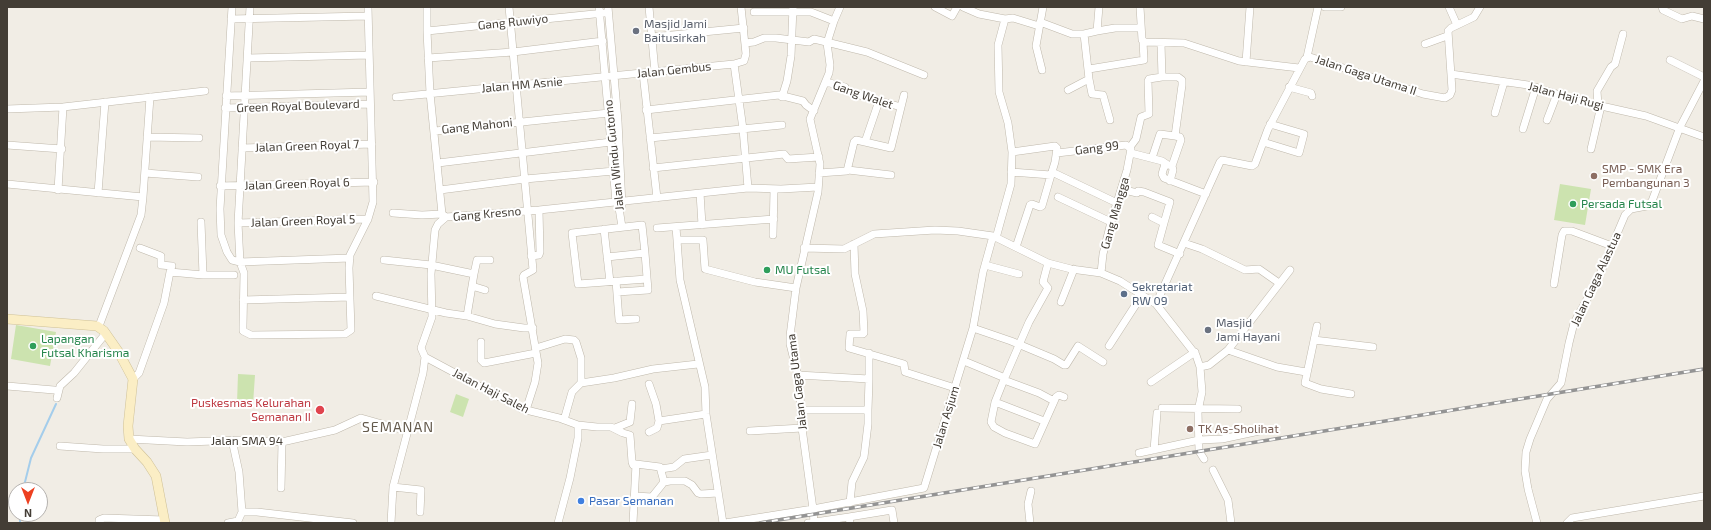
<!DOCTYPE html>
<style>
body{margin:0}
#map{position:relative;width:1711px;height:530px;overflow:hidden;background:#f1ede5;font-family:"Exo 2",sans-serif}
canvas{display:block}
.frame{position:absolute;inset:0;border:8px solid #433d35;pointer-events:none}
.north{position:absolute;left:8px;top:482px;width:40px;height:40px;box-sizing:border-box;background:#fff;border:1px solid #b4b1ae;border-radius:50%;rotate:180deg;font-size:11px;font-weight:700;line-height:16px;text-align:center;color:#433d35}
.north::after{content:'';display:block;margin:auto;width:14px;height:18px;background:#ed4020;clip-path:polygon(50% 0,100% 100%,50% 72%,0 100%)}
</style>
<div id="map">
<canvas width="1711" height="530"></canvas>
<div class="frame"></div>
<div class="north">N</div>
</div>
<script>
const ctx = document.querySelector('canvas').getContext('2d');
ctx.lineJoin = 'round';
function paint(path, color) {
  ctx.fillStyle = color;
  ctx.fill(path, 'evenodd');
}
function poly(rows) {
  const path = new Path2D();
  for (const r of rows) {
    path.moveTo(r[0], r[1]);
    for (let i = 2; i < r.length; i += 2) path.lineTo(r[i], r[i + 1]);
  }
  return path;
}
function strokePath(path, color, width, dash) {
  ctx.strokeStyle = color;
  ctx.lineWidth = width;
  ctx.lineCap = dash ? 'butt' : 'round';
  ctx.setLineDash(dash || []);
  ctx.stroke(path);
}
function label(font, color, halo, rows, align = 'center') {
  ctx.font = font + ' "Exo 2",sans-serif';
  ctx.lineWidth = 4;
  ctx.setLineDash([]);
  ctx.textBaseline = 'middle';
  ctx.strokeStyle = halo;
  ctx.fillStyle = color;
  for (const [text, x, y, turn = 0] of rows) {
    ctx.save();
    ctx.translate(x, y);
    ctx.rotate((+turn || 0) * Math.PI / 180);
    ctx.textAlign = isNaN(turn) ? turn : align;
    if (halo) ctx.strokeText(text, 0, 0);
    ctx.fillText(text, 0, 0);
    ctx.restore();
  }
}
const green = poly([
 [1560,184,1591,189,1585,225,1554,220],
 [16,325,56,332,50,366,11,359],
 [238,374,255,375,253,404,237,403],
 [456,394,469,399,463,417,450,412]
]);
const stream = poly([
 [23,490,31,458,56,404],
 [20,514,20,523]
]);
const street = poly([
 [232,7,220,209,221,235,227,252,232,260,240,262,350,258],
 [250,7,238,223,240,262,244,273,243,326,243,331,251,335,345,334,351,330,349,268,350,255,368,219,373,202,368,7],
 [427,7,427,31,430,93,442,214,446,217],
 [509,7,533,270,524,275,523,277,538,363,535,382,526,410],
 [599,7,616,202,619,208,622,227],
 [608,7,618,121,622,206],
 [649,7,655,72],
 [741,7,746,54,744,61,734,64,743,129,748,188],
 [935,7,952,16,957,7],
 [963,7,979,14,1005,19,1013,18,1039,26],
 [1099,7,1097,31,1115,28,1141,28],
 [1140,7,1142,40,1145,42,1184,43,1239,61,1299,68],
 [1325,7,1341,7],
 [1449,7,1457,25],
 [1662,7,1663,10,1682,19,1692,16,1704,19],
 [754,12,811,12,834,21],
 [231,19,368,16],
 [1040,22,1072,34,1084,34,1097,31],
 [427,31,604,13],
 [652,37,744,28],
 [745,43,754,42,764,38,776,38,809,42,814,39,867,52,924,75],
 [1425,44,1447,36],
 [1307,57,1318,7],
 [248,58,369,55],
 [428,58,513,52,603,41],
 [1670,60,1704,77],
 [1246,62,1250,7],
 [1089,69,1144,60,1143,42],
 [1042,70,1036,46,1043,7],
 [643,73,657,198],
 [1451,74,1528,85,1579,101,1646,116,1704,137],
 [1089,79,1092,94,1103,95,1110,120],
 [826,82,845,87,845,91,901,107],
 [1289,87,1311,93,1312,96],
 [1068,90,1089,79,1084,34],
 [226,96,370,92],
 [396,97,734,64],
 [782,97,787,81,791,56,793,7],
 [1598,105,1597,91,1611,67,1615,64,1623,34],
 [225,108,370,104],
 [7,109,63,107,205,91],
 [646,110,779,95,803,101,806,105,814,111],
 [1495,113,1504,82],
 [1547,120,1557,94],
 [1523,129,1536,87],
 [435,131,609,113],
 [147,137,199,138],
 [650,138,782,125],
 [865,142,891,148,904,95],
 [1263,142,1299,153,1304,134,1270,124],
 [7,145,62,149],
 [1130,147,1136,139,1141,117,1149,114,1148,81,1149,79,1162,77],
 [242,148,372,144],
 [1591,149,1601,106],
 [1057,153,1126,145,1131,149,1127,170,1111,222,1103,254,1101,273],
 [1131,153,1162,161,1168,165],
 [1152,158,1160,134,1175,136,1182,85,1182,80,1178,77,1162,77,1161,43],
 [438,163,611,142],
 [1165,164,1162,174,1164,178,1206,194],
 [653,168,784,154,788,159,819,157],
 [848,170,891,175],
 [1011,172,1051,175,1055,162,1057,148,1055,146,1012,152],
 [1052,172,1117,203],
 [145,173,198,177],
 [819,173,847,171,854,142,856,140,865,142,879,101],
 [1170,181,1173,170,1172,166,1181,140,1180,137,1175,136],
 [7,184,143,197],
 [220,186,374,182],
 [1121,189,1137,193,1138,191,1144,192,1170,202,1164,223],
 [58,190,63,107],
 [440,190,525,179,614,171],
 [98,193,105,102],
 [700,193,702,225],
 [1058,197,1111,222],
 [393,213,422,215,442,214],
 [446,217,539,210,748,188,781,189,818,187],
 [1152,217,1164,223,1158,245,1180,254],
 [201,222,203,275],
 [238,223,368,219],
 [676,227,680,280,705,387,706,414,723,523],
 [657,228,774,219],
 [604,229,610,282],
 [773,235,774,189],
 [996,238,1011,184,1012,152,1008,123,999,92,998,45,1005,19],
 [678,240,703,240,705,269,755,282,796,288],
 [1184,243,1202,249,1245,270,1259,269,1279,283],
 [854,244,855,274,863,311,864,333,863,334,850,334,849,348,904,364,905,372,955,388],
 [1016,247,1030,205,1032,204,1040,207,1042,206,1051,175],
 [140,248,161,256,161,265,172,266,170,272,203,275,234,275],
 [804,248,844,249,874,234,935,230,958,231,993,236,1048,263,1071,269,1101,273,1120,281,1156,304,1196,355,1200,367,1202,392,1198,411,1199,451,1204,459],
 [531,256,539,255,540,252,539,210],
 [607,257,645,253,642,225,572,233,578,284,647,279],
 [384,260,431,265,474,274,467,316],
 [1048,263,1043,282,1048,288,1029,322,1003,382,995,402,991,422,994,427,1005,433,1035,444,1056,397,1059,395,1064,397],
 [985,265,1019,274],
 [474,274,477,260,490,260],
 [616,281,619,320,636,319],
 [1554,284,1562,235,1564,231,1572,231,1612,246],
 [472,286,485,290],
 [617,292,648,290,645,253],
 [376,296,446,313,467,316,495,324,524,328,533,328],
 [243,300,350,297],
 [1061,302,1074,269],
 [1156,304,1220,162,1222,160,1252,166,1255,164,1268,129,1305,59,1310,57,1423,94,1445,98,1450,95,1452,90,1448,31,1451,28,1474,17,1480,7],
 [99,326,141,215,143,197,150,97],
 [1317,326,1305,383,1321,389,1351,394],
 [973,328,1011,341,1054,359,1064,365,1066,365,1078,346,1103,362],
 [1314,340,1373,347],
 [481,342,481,360,484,363,536,353],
 [1109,346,1142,295],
 [536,348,565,339,574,340,576,342,581,358,581,383],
 [1228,350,1277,367,1306,372],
 [425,357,522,409,559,418,578,425,578,438,570,478,558,523],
 [425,357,421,348,432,317,431,274,435,230,438,224,446,217],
 [964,361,1005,378],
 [1200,367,1209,365,1228,350,1290,270],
 [798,375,869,379,869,380,868,410,801,410],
 [133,379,139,373,164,303,170,272],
 [869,379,869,353],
 [1004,380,1039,393,1054,401],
 [1151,382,1195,352],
 [649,384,656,404,659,421],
 [7,386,54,390],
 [57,398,60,386,74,373,106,333],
 [995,402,1044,421],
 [1162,408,1238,409],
 [564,420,572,392,581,383,614,378,653,369,698,364],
 [578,425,597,427,611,427,623,433,630,435,632,462,633,465,636,464,633,523],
 [615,428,630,422,632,404],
 [750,431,802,428],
 [649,432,657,428,659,421,706,414],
 [129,439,187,442,242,440,282,442,335,430,361,418,407,431],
 [232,440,239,472,242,512],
 [60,446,103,449,135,449],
 [1154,450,1157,413],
 [1139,453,1199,440,1222,439,1264,430],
 [636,464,660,467,664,482],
 [661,469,674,467,684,459,712,455],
 [1213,470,1228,500,1231,523],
 [393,487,421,490,420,512],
 [281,488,282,442],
 [635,496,652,497,664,482,670,481,685,481,692,485,698,493,701,494,718,493],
 [850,503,852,482,864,457,868,424,868,410],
 [849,517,892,510,894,523],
 [99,523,99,520,104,518,164,520],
 [228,523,238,521,242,512,257,512,353,523],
 [391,523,393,487,423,373,425,357],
 [725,523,813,509,802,428,799,380,790,344,790,336,796,288,818,192,820,164,810,119,829,73,830,65,827,43,834,21,840,7],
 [808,523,849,517,850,523],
 [814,523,813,509,924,488,973,328,983,272,993,236],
 [1030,523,1028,504,1031,491],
 [1537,523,1528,489,1525,471,1526,452,1530,439,1547,399,1561,383,1569,343,1574,323,1597,281,1625,215,1631,209,1647,206,1652,201,1680,127,1704,81],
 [1567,523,1572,518,1704,496]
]);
const secondary = poly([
 [7,319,97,326,104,331,118,351,133,379,128,426,129,439,135,449,147,462,156,476,165,523]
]);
const rail = poly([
 [760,523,1704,369]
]);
const markers = [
 [636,31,4,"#6b7280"],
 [1594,176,4,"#8d6e63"],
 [1573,204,4,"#2e9e5b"],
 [767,270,4,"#2e9e5b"],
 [1124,294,4,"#5c6f8a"],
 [1208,330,4,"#6b7280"],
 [33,346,4,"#2e9e5b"],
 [320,410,5,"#e0444e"],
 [1190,429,4,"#8d6e63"],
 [581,501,4,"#3f7fe0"]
];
const streetNames = [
 ["Gang Ruwiyo",513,22,-6],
 ["Jalan Gembus",674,70,-6],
 ["Jalan Gaga Utama II",1366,75,18],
 ["Jalan HM Asnie",522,85,-5],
 ["Gang Walet",863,95,19],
 ["Jalan Haji Rugi",1566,96,15],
 ["Green Royal Boulevard",298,106,-2],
 ["Gang Mahoni",477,126,-6],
 ["Jalan Green Royal 7",307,146,-2],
 ["Gang 99",1097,148,-7],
 ["Jalan Windu Gutomo",614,155,-96],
 ["Jalan Green Royal 6",297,184,-2],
 ["Gang Mangga",1115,213,-74],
 ["Gang Kresno",487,214,-5],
 ["Jalan Green Royal 5",303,221,-2],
 ["Jalan Gaga Alastua",1596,279,-65],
 ["Jalan Gaga Utama",797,382,-97],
 ["Jalan Haji Saleh",491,391,27],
 ["Jalan Asjum",946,417,-73],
 ["Jalan SMA 94",247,441]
];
const worshipNames = [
 ["Masjid Jami",644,24],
 ["Baitusirkah",644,38],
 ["Masjid",1216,323],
 ["Jami Hayani",1216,337]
];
const educationNames = [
 ["SMP - SMK Era",1602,169],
 ["Pembangunan 3",1602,183],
 ["TK As-Sholihat",1198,429]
];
const leisureNames = [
 ["Persada Futsal",1581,204],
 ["MU Futsal",775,270],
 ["Lapangan",41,339],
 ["Futsal Kharisma",41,353]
];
const serviceNames = [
 ["Sekretariat",1132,287],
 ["RW 09",1132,301]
];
const healthNames = [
 ["Puskesmas Kelurahan",311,403],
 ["Semanan II",311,417]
];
const shopNames = [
 ["Pasar Semanan",589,501]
];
const quarterNames = [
 ["SEMANAN",398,427]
];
paint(green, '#cce3af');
strokePath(stream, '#a4cdeb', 2);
strokePath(street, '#bfb8ab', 8);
strokePath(secondary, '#cfc197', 10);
strokePath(street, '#fff', 7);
strokePath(secondary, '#fbeec5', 9);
strokePath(rail, '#949494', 3.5);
strokePath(rail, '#fff', 2, [6]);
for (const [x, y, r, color] of markers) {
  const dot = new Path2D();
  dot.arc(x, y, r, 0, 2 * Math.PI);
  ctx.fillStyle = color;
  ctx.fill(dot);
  strokePath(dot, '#fff', 1.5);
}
label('12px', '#433d35', '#fff', streetNames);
label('12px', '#5b616d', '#fff', worshipNames, 'left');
label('12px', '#785e54', '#fff', educationNames, 'left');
label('12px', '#27864d', '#fff', leisureNames, 'left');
label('12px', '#4e5e75', '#fff', serviceNames, 'left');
label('12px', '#be3a42', '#fff', healthNames, 'right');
label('12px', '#366cbe', '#fff', shopNames, 'left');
ctx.letterSpacing = '1px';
label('14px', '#655b4d', '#fff', quarterNames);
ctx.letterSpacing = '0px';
</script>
